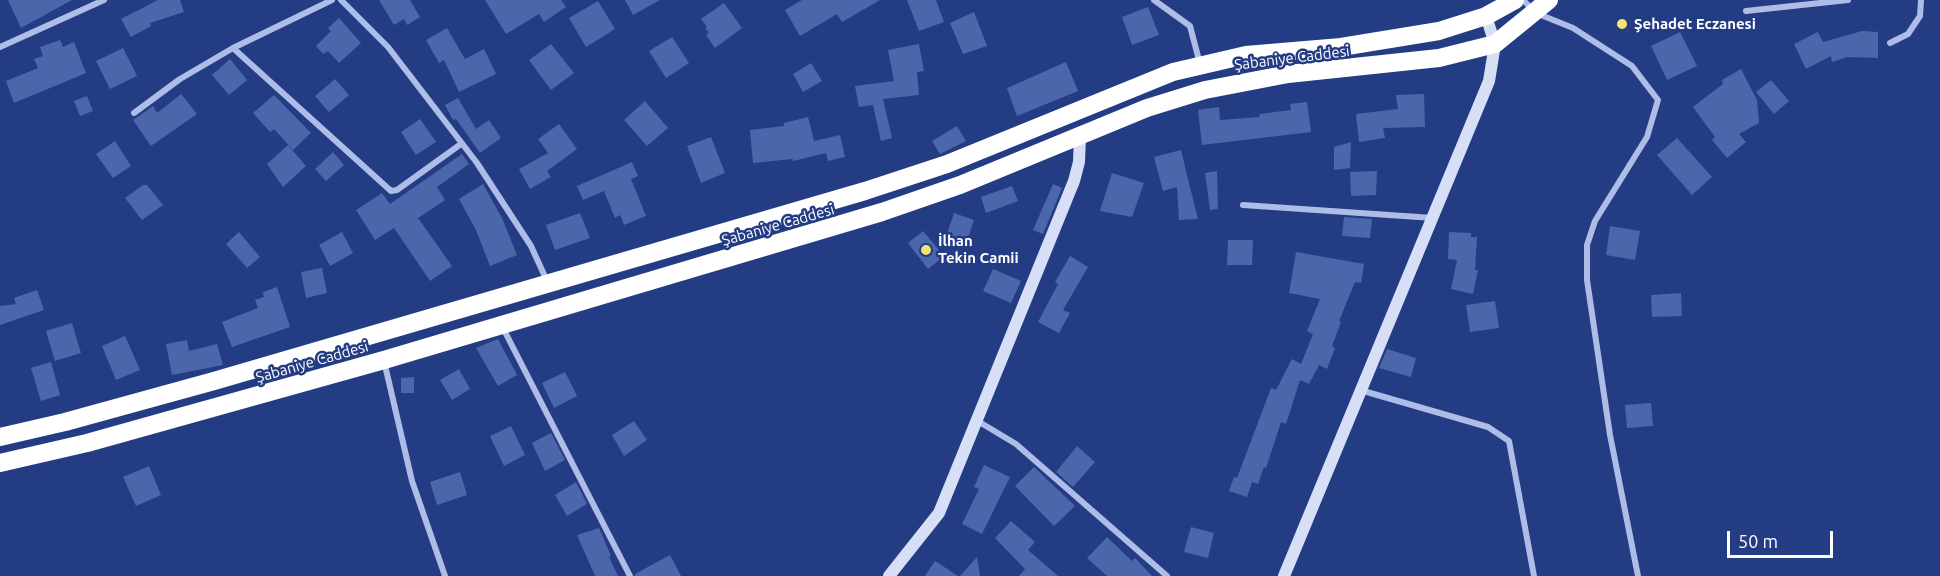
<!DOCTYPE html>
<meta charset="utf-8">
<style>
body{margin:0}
#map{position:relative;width:1940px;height:576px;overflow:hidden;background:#243c84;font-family:Ubuntu,sans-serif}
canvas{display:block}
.scale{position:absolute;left:1727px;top:531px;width:106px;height:27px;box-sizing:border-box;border:3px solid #fff;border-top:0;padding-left:8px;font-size:18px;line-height:21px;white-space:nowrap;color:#fff;-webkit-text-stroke:4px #243c84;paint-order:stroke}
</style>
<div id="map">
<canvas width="1940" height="576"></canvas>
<div class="scale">50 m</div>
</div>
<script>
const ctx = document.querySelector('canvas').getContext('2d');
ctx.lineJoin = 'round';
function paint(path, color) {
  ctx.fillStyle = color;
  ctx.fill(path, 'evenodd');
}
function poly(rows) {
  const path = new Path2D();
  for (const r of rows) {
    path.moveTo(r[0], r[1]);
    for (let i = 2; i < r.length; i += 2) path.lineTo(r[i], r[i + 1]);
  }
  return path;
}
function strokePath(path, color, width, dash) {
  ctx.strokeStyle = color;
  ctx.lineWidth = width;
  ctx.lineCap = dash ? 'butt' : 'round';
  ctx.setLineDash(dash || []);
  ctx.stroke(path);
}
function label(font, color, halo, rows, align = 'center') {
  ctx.font = font + ' Ubuntu,sans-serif';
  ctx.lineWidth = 5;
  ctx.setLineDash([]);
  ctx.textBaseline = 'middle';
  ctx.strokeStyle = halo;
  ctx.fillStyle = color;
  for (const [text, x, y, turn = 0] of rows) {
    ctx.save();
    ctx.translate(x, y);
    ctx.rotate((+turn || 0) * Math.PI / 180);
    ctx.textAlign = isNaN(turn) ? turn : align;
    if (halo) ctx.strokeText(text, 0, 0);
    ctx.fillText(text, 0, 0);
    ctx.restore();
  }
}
const building = poly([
 [8,0,72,0,21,28],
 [158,0,180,0,184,12,150,23,151,26,131,37,121,19],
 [379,0,410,0,420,17,407,25,404,19,394,25],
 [485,0,561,0,566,7,544,22,539,14,506,34],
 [625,0,660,0,633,15],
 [802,0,880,0,842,22,837,14,800,36,785,10],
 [907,0,936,0,944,22,919,31],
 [598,1,615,29,586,47,569,18],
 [724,3,742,28,715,48,706,35,709,33,705,28,707,27,701,19],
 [1148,7,1159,35,1132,45,1122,17],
 [974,12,987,46,963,54,950,23],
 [339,18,361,43,339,63,328,51,323,54,316,46,331,31,328,28],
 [447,28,465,59,484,49,496,74,459,92,444,60,439,63,426,40],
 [1862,31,1878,32,1878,58,1847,57,1832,62,1831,56,1806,69,1794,44,1818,32,1823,42],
 [1680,32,1697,66,1667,80,1651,46],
 [672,37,689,63,666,78,649,51],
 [60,40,63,47,74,42,86,73,14,103,6,81,38,68,34,59,43,56,40,47],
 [551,44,574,73,551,90,529,60],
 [919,44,924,71,917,72,919,95,883,99,892,138,881,141,873,105,859,107,855,86,894,81,888,50],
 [123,48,137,76,110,89,96,61],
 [230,59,247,80,229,95,212,75],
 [1066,62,1078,91,1017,116,1007,88],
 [811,63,822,81,803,92,793,74],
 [1741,69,1757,100,1759,123,1739,134,1746,142,1727,158,1712,140,1715,137,1693,107,1723,84,1722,80],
 [335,79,349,95,329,112,315,96],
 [1771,80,1789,101,1774,114,1756,92],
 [181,94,197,114,151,146,133,120,153,106,157,113],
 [1424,94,1425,127,1383,128,1385,138,1359,142,1356,114,1398,109,1396,95],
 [274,95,311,133,293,150,274,129,270,132,253,113],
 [87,96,93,111,80,116,74,101],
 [458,98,476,129,489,120,501,138,480,153,456,119,453,120,445,105],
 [645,101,668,128,647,146,624,120],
 [1307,102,1311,132,1202,145,1198,110,1219,107,1220,120,1260,117,1259,114,1291,110,1290,104],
 [808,117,814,141,840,135,845,157,828,161,826,153,793,161,792,159,753,163,750,130,784,126,784,123],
 [420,119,436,142,416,155,401,132],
 [559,124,577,149,547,171,551,177,530,189,519,169,548,153,538,139],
 [957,126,966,141,940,154,932,141],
 [711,137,725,173,701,183,687,146],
 [1677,138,1712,177,1692,195,1657,155],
 [115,141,131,166,113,178,96,154],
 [1351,142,1350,168,1334,170,1334,147],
 [288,145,306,166,283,187,267,164],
 [1181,150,1189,183,1198,219,1179,220,1177,187,1163,191,1154,157],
 [333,152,344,165,326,181,315,169],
 [462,154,469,164,437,187,445,200,418,218,452,266,430,281,394,228,375,240,356,210,382,193,390,204],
 [632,162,638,176,631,179,646,216,624,225,620,215,615,218,604,191,583,200,577,186],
 [1217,171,1218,209,1210,210,1205,173],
 [1377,171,1376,195,1351,196,1350,172],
 [1112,173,1144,183,1132,217,1100,211],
 [483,184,502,218,517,255,490,266,476,230,459,199],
 [1053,184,1062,188,1043,234,1033,230],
 [143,185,147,185,163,205,142,220,125,198],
 [1012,186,1018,201,986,213,981,197],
 [580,213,590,238,555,250,546,225],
 [954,213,974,220,966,244,946,237],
 [1344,217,1372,219,1370,238,1342,236],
 [1610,226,1640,231,1635,260,1606,255],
 [923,231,944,256,928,269,908,243],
 [239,232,260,257,247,268,226,244],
 [342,232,353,253,330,266,319,245],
 [1449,232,1471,233,1471,237,1477,237,1475,270,1478,270,1473,294,1451,289,1457,260,1448,259],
 [1228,240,1253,240,1252,265,1227,265],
 [1296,252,1364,264,1361,283,1355,282,1339,321,1341,322,1332,346,1335,348,1327,369,1319,365,1309,384,1300,380,1286,424,1281,422,1266,468,1264,467,1258,484,1252,482,1247,497,1229,491,1234,477,1237,478,1271,388,1276,390,1292,359,1301,364,1313,334,1307,331,1320,299,1289,293],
 [1070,256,1088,267,1063,310,1070,313,1059,333,1038,322,1058,284,1055,282],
 [322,268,327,293,306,298,301,272],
 [993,269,1021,281,1011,303,983,291],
 [277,287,290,327,232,347,222,322,258,308,255,300,264,297,263,292],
 [37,290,44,310,0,325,0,306,16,304,14,298],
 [1681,293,1682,316,1652,317,1651,295],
 [1495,301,1499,328,1470,332,1466,305],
 [72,323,81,353,55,361,46,331],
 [125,336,140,370,116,380,102,346],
 [498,339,517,375,498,386,476,348],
 [187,340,189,351,217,344,223,365,172,375,166,344],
 [1387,349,1416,358,1411,377,1379,368],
 [51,362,60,395,41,401,31,368],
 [459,369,470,389,452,400,440,380],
 [565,372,577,396,554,408,542,383],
 [414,377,414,393,401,393,401,378],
 [1651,403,1653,426,1627,428,1625,405],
 [634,421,647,440,624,456,612,435],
 [511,426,525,455,504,466,490,436],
 [551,433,565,460,545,471,532,443],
 [1077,446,1095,462,1073,487,1056,472],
 [984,465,1010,477,982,534,962,524,979,489,974,487],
 [149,466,161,495,136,506,123,477],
 [1034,467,1075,506,1054,526,1015,486],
 [460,472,467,495,437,505,430,482],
 [576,482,587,504,567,516,555,495],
 [1011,521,1035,542,1028,550,1058,576,1019,576,1025,569,995,538],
 [1191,527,1214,533,1208,558,1184,552],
 [599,528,611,556,609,557,618,576,595,576,577,535],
 [1107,537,1132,561,1135,558,1152,576,1107,576,1087,558],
 [670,555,681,576,635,576,635,574],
 [977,557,980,576,960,576],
 [935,561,958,576,925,576]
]);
const street = poly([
 [341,0,388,47,477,163,531,246,547,281],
 [1154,0,1190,26,1200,64],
 [1523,0,1536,13,1573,28,1632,66,1658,100,1647,137,1595,221,1587,245,1587,280,1610,435,1638,576],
 [1746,11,1848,0],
 [1890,43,1908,34,1920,16,1921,0],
 [0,47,104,0],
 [233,48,391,191,397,190,461,144],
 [134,113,180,79,233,48,332,0],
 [1243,205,1433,218],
 [503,328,630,576],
 [384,361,412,481,445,576],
 [1360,390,1488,427,1509,441,1534,576],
 [976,420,1016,444,1167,576]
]);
const secondary = poly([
 [889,576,939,513,1074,181,1079,162,1080,136],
 [1284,576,1489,81,1495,44,1486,16]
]);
const highway = poly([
 [0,437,65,422,214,381,865,191,947,164,1173,72,1246,55,1341,47,1439,31,1486,16,1515,0],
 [0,463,87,443,384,360,882,212,960,185,1147,108,1205,90,1288,74,1439,58,1495,44,1549,0]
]);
const markers = [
 [1622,24,6,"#f3e571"],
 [926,250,6,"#f3e571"]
];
const poiNames = [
 ["Şehadet Eczanesi",1634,24],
 ["İlhan",938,241],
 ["Tekin Camii",938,258]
];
const streetNames = [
 ["Şabaniye Caddesi",1292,58,-7],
 ["Şabaniye Caddesi",778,225,-16],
 ["Şabaniye Caddesi",312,362,-16]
];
paint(building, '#4c66ac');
strokePath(street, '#adbde8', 6);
strokePath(secondary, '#d7dff7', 12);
strokePath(highway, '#fff', 18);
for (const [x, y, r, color] of markers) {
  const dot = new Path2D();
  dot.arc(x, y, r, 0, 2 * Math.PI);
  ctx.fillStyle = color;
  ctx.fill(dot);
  strokePath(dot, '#243c84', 2);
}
label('bold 15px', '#fff', '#243c84', poiNames, 'left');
label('15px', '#fff', '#243c84', streetNames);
</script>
